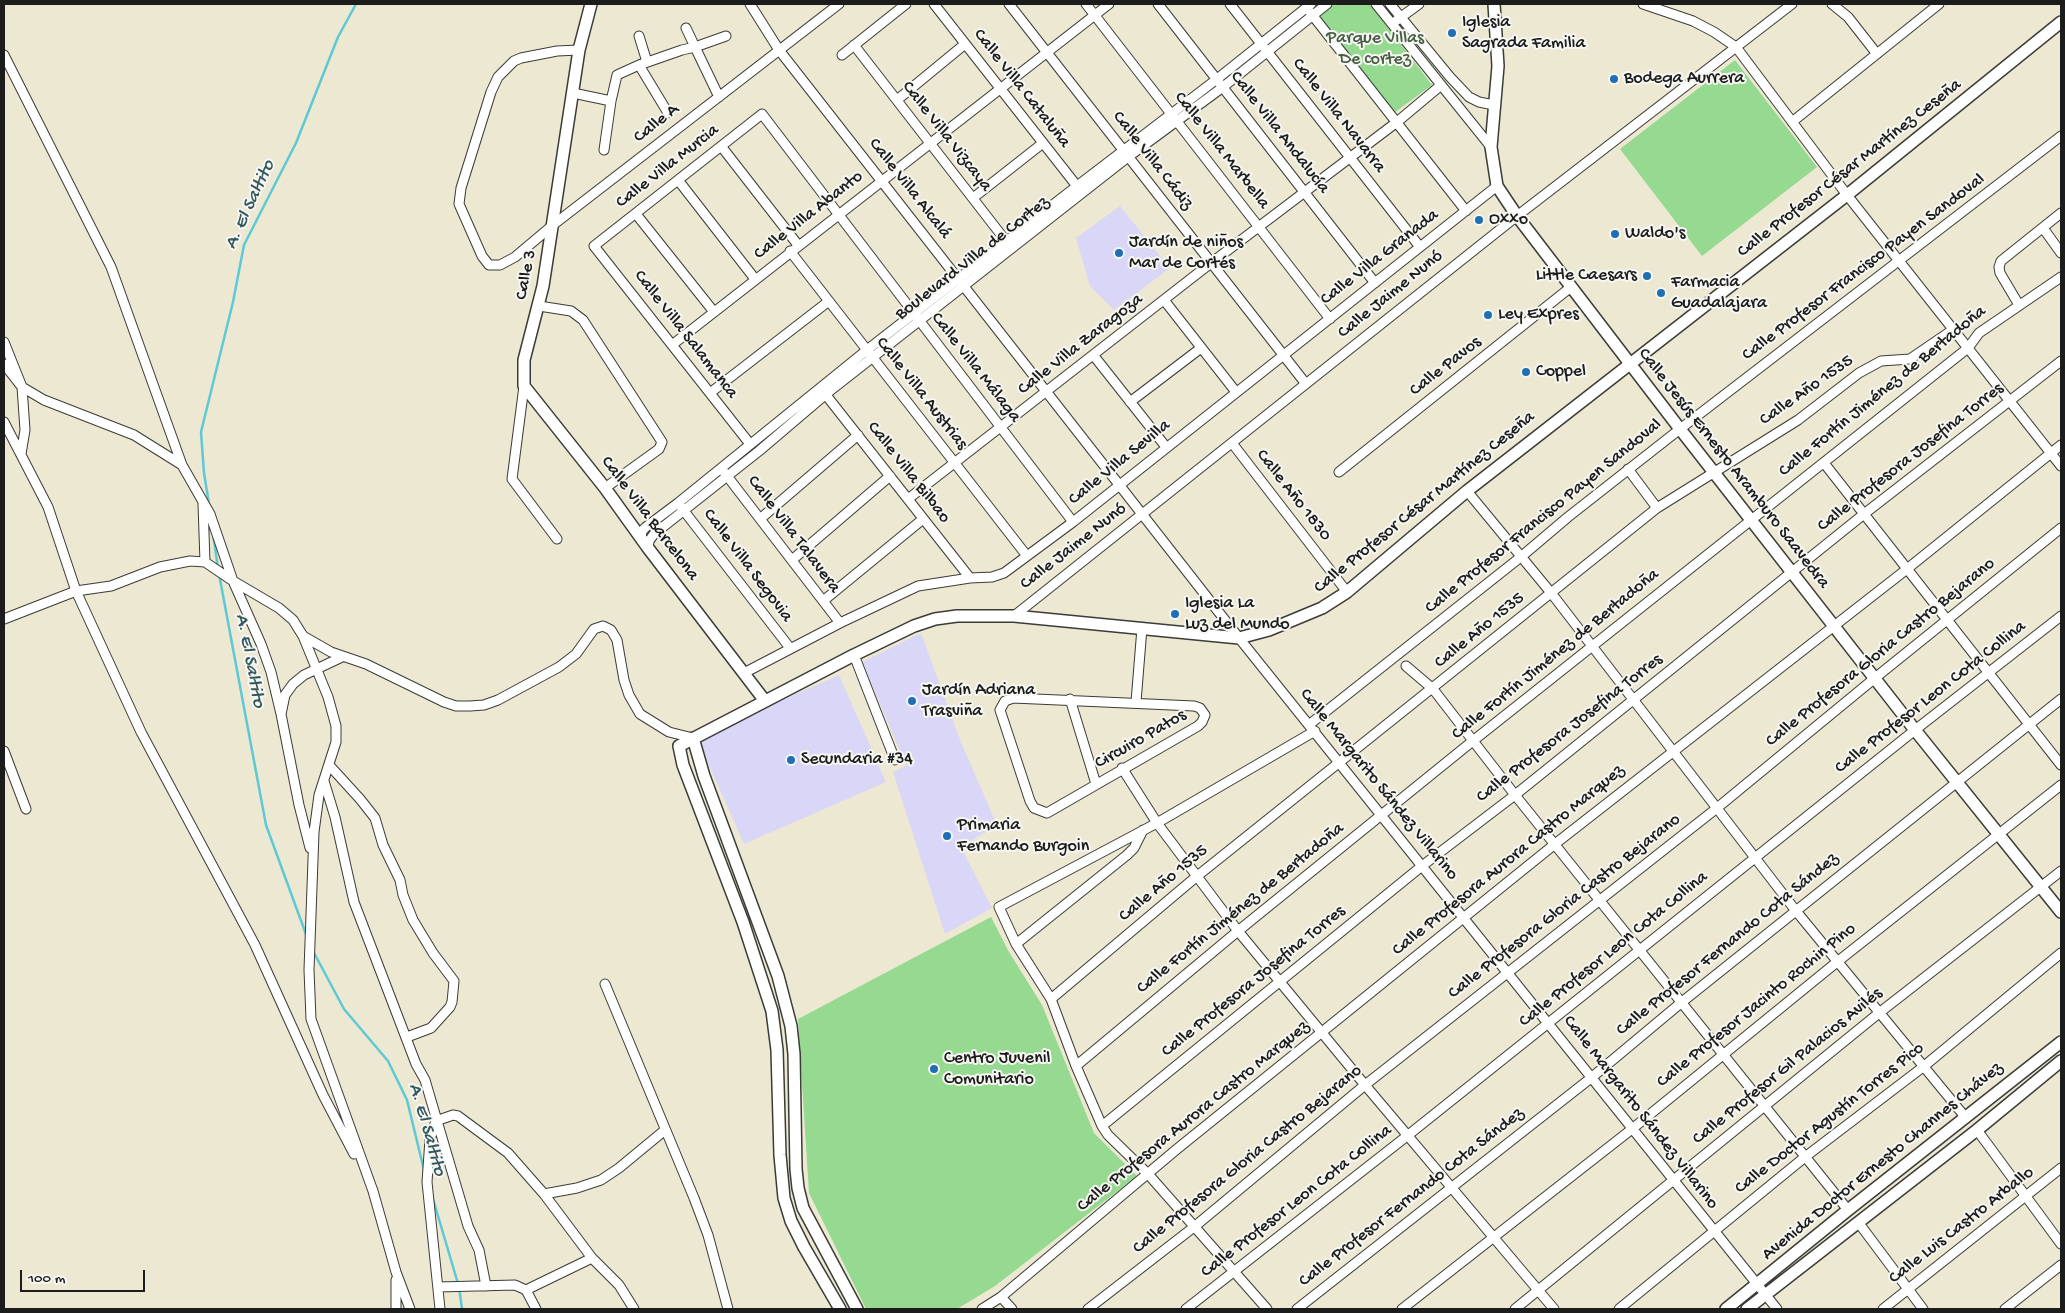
<!DOCTYPE html>
<meta charset="utf-8">
<style>
body{margin:0}
#map{position:relative;width:2065px;height:1313px;overflow:hidden;background:#ede8d1;font-family:"Gochi Hand",sans-serif}
canvas{display:block}
.frame{position:absolute;inset:0;border:5px solid #1c1c1c;pointer-events:none}
.scale{position:absolute;left:20px;top:1270px;width:125px;height:22px;box-sizing:border-box;border:2px solid #1c1c1c;border-top:0;padding-left:6px;font-size:15px;line-height:18px;white-space:nowrap;color:#1c1c1c;-webkit-text-stroke:4px #f6f6f2;paint-order:stroke}
</style>
<div id="map">
<canvas width="2065" height="1313"></canvas>
<div class="frame"></div>
<div class="scale">100 m</div>
</div>
<script>
const ctx = document.querySelector('canvas').getContext('2d');
ctx.lineJoin = 'round';
function paint(path, color) {
  ctx.fillStyle = color;
  ctx.fill(path, 'evenodd');
}
function poly(rows) {
  const path = new Path2D();
  for (const r of rows) {
    path.moveTo(r[0], r[1]);
    for (let i = 2; i < r.length; i += 2) path.lineTo(r[i], r[i + 1]);
  }
  return path;
}
function strokePath(path, color, width, dash) {
  ctx.strokeStyle = color;
  ctx.lineWidth = width;
  ctx.lineCap = dash ? 'butt' : 'round';
  ctx.setLineDash(dash || []);
  ctx.stroke(path);
}
function label(font, color, halo, rows, align = 'center') {
  ctx.font = font + ' "Gochi Hand",sans-serif';
  ctx.lineWidth = 4;
  ctx.setLineDash([]);
  ctx.textBaseline = 'middle';
  ctx.strokeStyle = halo;
  ctx.fillStyle = color;
  for (const [text, x, y, turn = 0] of rows) {
    ctx.save();
    ctx.translate(x, y);
    ctx.rotate((+turn || 0) * Math.PI / 180);
    ctx.textAlign = isNaN(turn) ? turn : align;
    if (halo) ctx.strokeText(text, 0, 0);
    ctx.fillText(text, 0, 0);
    ctx.restore();
  }
}
const built = poly([
 [1120,206,1170,268,1114,310,1090,286,1076,238],
 [921,633,960,740,997,825,961,847,992,908,945,934,893,772,909,764,906,765,862,662],
 [839,675,886,782,744,844,697,738]
]);
const green = poly([
 [1331,4,1370,4,1432,85,1394,113,1318,14],
 [1735,60,1817,167,1702,256,1620,149],
 [991,917,1009,952,1042,1005,1094,1133,1137,1176,995,1286,957,1309,866,1309,809,1193,798,1019]
]);
const stream = poly([
 [209,504,204,473,201,432,233,302,244,245,296,143,338,37,356,4],
 [213,534,218,568],
 [219,574,266,825,307,937],
 [313,951,344,1009,388,1061,407,1100,424,1170],
 [433,1199,459,1287,462,1309]
]);
const minor = poly([
 [750,4,779,50,1239,638,1777,1309],
 [934,4,1080,190],
 [1009,4,1306,384],
 [1086,4,1330,319],
 [1158,4,1375,283],
 [1230,4,1420,247],
 [1376,4,1491,147],
 [1390,4,1450,77,1469,97,1479,102,1494,105],
 [1643,4,1693,21,1714,32,1736,47,1847,195,2061,466],
 [1832,4,1848,17,1877,54],
 [1310,12,1466,211],
 [1397,20,1419,4],
 [686,28,695,47,726,36],
 [639,36,647,62],
 [854,45,1009,245],
 [579,50,557,51,521,58,514,61,498,77,491,92,461,188,459,204,482,256,489,265,500,265,515,257,553,225,839,4],
 [4,55,111,267,182,465,210,514,233,581,261,644,271,672,281,714],
 [842,55,906,4],
 [639,65,668,113],
 [573,93,611,101],
 [897,100,965,44],
 [1792,122,1939,4],
 [721,146,798,245],
 [604,150,611,101,617,75,639,65,682,50,695,47,719,97],
 [678,180,755,279],
 [973,198,1043,143],
 [636,214,714,312],
 [2043,228,2061,253],
 [790,251,1027,556],
 [1164,300,1236,392],
 [2019,305,2000,273,1999,267,2001,261,2061,213],
 [539,306,571,311,583,320,662,442,659,449,605,488],
 [4,342,22,387,44,400,134,435,182,465],
 [672,345,1109,4],
 [1094,356,1166,447],
 [4,364,22,387,25,430,21,454],
 [524,386,512,479,557,539],
 [822,390,970,578],
 [710,393,829,301],
 [1130,402,1201,348],
 [4,422,48,507,76,591,141,732,255,945,323,1095,354,1154],
 [1232,443,1347,592],
 [750,444,594,246,762,114,1073,522],
 [1824,463,2061,765],
 [1628,469,1657,508],
 [724,472,840,623],
 [1339,472,1571,287],
 [1467,491,1552,594,1796,911,1966,1118],
 [908,499,1211,263,1397,122,1440,86],
 [203,504,205,562],
 [681,507,790,648],
 [760,519,858,435],
 [641,539,642,531,646,527,678,503,867,350,1077,186,1217,79,1311,4],
 [648,548,649,541,654,534,759,451,826,394,1128,157,1223,87,1327,4],
 [792,560,890,476],
 [823,601,923,519],
 [1014,616,1517,216,1792,4],
 [4,619,76,591,111,586,160,567,190,561,205,562,233,581,279,608,293,620,303,636,328,697,336,726,336,742,319,795,314,832,309,970,311,1019,373,1191,396,1272,410,1309],
 [303,636,331,652,366,664,444,702,456,706,470,706,484,705,498,700,559,667,576,654,594,629,603,626,611,630,617,640,624,680,629,695,640,714,669,732,693,738],
 [854,655,895,760],
 [1406,666,1433,689,1515,795,1848,1210],
 [744,673,840,623,918,586,970,578,992,577,1004,573,1073,522,1497,186],
 [1013,698,1194,706,1200,708,1205,715,1202,722,1198,726,1047,813,1034,808,1030,801,1000,710,1005,701,1013,698],
 [1070,699,1096,784],
 [1136,702,1142,628],
 [1310,724,1522,556,1568,517,1680,429,2061,136],
 [4,751,26,809],
 [329,765,360,799,375,818,383,845,400,880,403,895,413,920,433,953,454,981,452,1002,450,1007,431,1028,407,1037],
 [1122,768,1157,823,1238,931,1365,1085,1554,1309],
 [324,781,335,817,354,902,416,1064,425,1080,468,1226,479,1250,486,1286],
 [310,848,299,805,281,714,285,695,293,684,304,675,342,657],
 [1016,944,1127,855,1134,848,1143,830],
 [605,984,694,1198,708,1235,728,1309],
 [1051,999,1196,877,1657,508,1798,420,1859,373,1881,361,1910,359,1954,329],
 [1076,1066,1238,931,1474,740,1968,348,1979,333,2061,277],
 [1102,1126,1422,866,1515,795,1864,514,2061,361],
 [1977,1130,2061,1244],
 [544,1194,577,1188,601,1180,619,1168,665,1130],
 [1858,1222,1923,1309],
 [438,1287,515,1285,526,1290,536,1309],
 [526,1290,592,1258],
 [1001,1297,1012,1309],
 [396,1309,396,1280],
 [440,1309,427,1182,430,1139,436,1121,453,1115,458,1116,508,1153,544,1194,592,1258,619,1285,634,1309],
 [982,1309,1001,1297,1177,1149,1555,844,1907,569,2061,445],
 [1088,1309,1194,1227,1365,1085,1717,808,1875,678,2061,528],
 [1186,1309,1407,1136,1915,730,2061,616],
 [1267,1309,1148,1174,1108,1135,1102,1126,1076,1066,1051,999,1016,944,999,907,1157,823,1315,731],
 [1297,1309,1591,1078,1682,1002,2061,699],
 [1402,1309,1632,1129,1837,962,2061,785],
 [1515,1309,1879,1013,2061,871],
 [1619,1309,1805,1157,1923,1067,2061,953],
 [1883,1309,2061,1168],
 [2005,1309,2061,1265]
]);
const tertiary = poly([
 [591,4,579,50,543,286,524,360,524,386,605,488,648,548,765,701],
 [1494,4,1498,66,1491,147,1497,186,1517,216,1680,429,1915,730,2061,912],
 [693,738,704,776,778,976,791,1026,794,1054,796,1169,798,1188,803,1208,857,1309],
 [840,1309,804,1247,791,1221,784,1198,780,1155,777,1050,772,1011,743,922,683,765,679,746,854,655,914,626,935,619,957,616,1014,616,1239,638,1269,630,1322,608,1347,592,1467,491,1847,195,2061,22],
 [1726,1309,1848,1210,2061,1042],
 [1747,1309,1977,1130,2061,1061]
]);
const markers = [
 [1452,33,5,"#1f6fb2"],
 [1614,79,5,"#1f6fb2"],
 [1479,220,5,"#1f6fb2"],
 [1615,234,5,"#1f6fb2"],
 [1119,253,5,"#1f6fb2"],
 [1647,276,5,"#1f6fb2"],
 [1661,293,5,"#1f6fb2"],
 [1488,315,5,"#1f6fb2"],
 [1526,372,5,"#1f6fb2"],
 [1175,614,5,"#1f6fb2"],
 [912,701,5,"#1f6fb2"],
 [791,760,5,"#1f6fb2"],
 [947,836,5,"#1f6fb2"],
 [934,1069,5,"#1f6fb2"]
];
const poiNames = [
 ["Iglesia",1462,23],
 ["Sagrada Familia",1462,44],
 ["Bodega Aurrera",1624,79],
 ["Oxxo",1489,220],
 ["Waldo's",1625,234],
 ["Jardín de niños",1129,243],
 ["Mar de Cortés",1129,264],
 ["Little Caesars",1637,276,"right"],
 ["Farmacia",1671,283],
 ["Guadalajara",1671,304],
 ["Ley Expres",1498,315],
 ["Coppel",1536,372],
 ["Iglesia La",1185,604],
 ["Luz del Mundo",1185,625],
 ["Jardín Adriana",922,691],
 ["Trasviña",922,712],
 ["Secundaria #34",801,760],
 ["Primaria",957,826],
 ["Fernando Burgoin",957,847],
 ["Centro Juvenil",944,1059],
 ["Comunitario",944,1080]
];
const parkNames = [
 ["Parque Villas",1375,39],
 ["De cortez",1375,60]
];
const streetNames = [
 ["Calle Villa Cataluña",1021,89,52],
 ["Calle Villa Navarra",1338,116,52],
 ["Calle A",657,124,-38],
 ["Calle Villa Andalucía",1279,133,52],
 ["Calle Villa Vizcaya",946,137,52],
 ["Calle Villa Marbella",1221,151,52],
 ["Calle Villa Cádiz",1152,161,52],
 ["Calle Villa Murcia",668,167,-38],
 ["Calle Profesor César Martínez Ceseña",1850,169,-38],
 ["Calle Villa Alcalá",909,189,52],
 ["Calle Villa Abanto",809,216,-38],
 ["Calle Villa Granada",1380,258,-38],
 ["Boulevard Villa de Cortez",973,259,-38],
 ["Calle Profesor Francisco Payen Sandoval",1864,268,-37],
 ["Calle 3",527,275,-79],
 ["Calle Jaime Nunó",1391,295,-39],
 ["Calle Villa Salamanca",685,335,52],
 ["Calle Villa Zaragoza",1081,345,-38],
 ["Calle Pavos",1446,367,-38],
 ["Calle Villa Málaga",975,368,52],
 ["Calle Año 1535",1807,391,-35],
 ["Calle Fortín Jiménez de Bertadoña",1883,392,-39],
 ["Calle Villa Austrias",921,394,52],
 ["Calle Profesora Josefina Torres",1911,458,-38],
 ["Calle Villa Sevilla",1120,463,-39],
 ["Calle Jesús Ernesto Aramburo Saavedra",1733,469,52],
 ["Calle Villa Bilbao",908,473,52],
 ["Calle Año 1830",1293,496,52],
 ["Calle Profesor César Martínez Ceseña",1425,503,-39],
 ["Calle Profesor Francisco Payen Sandoval",1544,517,-39],
 ["Calle Villa Barcelona",649,519,53],
 ["Calle Villa Talavera",793,535,53],
 ["Calle Jaime Nunó",1074,547,-38],
 ["Calle Villa Segovia",747,566,53],
 ["Calle Año 1535",1480,631,-39],
 ["Calle Profesora Gloria Castro Bejarano",1881,653,-39],
 ["Calle Fortín Jiménez de Bertadoña",1556,655,-39],
 ["Calle Profesor Leon Cota Collina",1931,698,-38],
 ["Calle Profesora Josefina Torres",1570,729,-38],
 ["Circuiro Patos",1141,740,-30],
 ["Calle Margarito Sández Villarino",1378,785,51],
 ["Calle Profesora Aurora Castro Marquez",1509,861,-39],
 ["Calle Año 1535",1164,884,-40],
 ["Calle Profesora Gloria Castro Bejarano",1565,907,-38],
 ["Calle Fortín Jiménez de Bertadoña",1241,909,-39],
 ["Calle Profesor Fernando Cota Sández",1728,945,-39],
 ["Calle Profesor Leon Cota Collina",1614,950,-39],
 ["Calle Profesora Josefina Torres",1254,982,-39],
 ["Calle Profesor Jacinto Rochin Pino",1757,1006,-39],
 ["Calle Profesor Gil Palacios Avilés",1788,1067,-39],
 ["Calle Margarito Sández Villarino",1640,1113,52],
 ["Calle Profesora Aurora Castro Marquez",1194,1117,-39],
 ["Calle Doctor Agustín Torres Pico",1830,1119,-38],
 ["Calle Profesora Gloria Castro Bejarano",1248,1160,-39],
 ["Avenida Doctor Ernesto Channes Chávez",1883,1162,-39],
 ["Calle Profesor Fernando Cota Sández",1412,1198,-38],
 ["Calle Profesor Leon Cota Collina",1297,1202,-38],
 ["Calle Luis Castro Arballo",1962,1226,-38]
];
const waterNames = [
 ["A. El Saltito",251,205,-65],
 ["A. El Saltito",249,661,79],
 ["A. El Saltito",426,1130,74]
];
paint(built, '#dad6f7');
paint(green, '#96d991');
strokePath(stream, '#5dc9d5', 2.5);
strokePath(minor, '#3b3b37', 11);
strokePath(tertiary, '#3b3b37', 14);
strokePath(minor, '#fff', 9);
strokePath(tertiary, '#fff', 11);
for (const [x, y, r, color] of markers) {
  const dot = new Path2D();
  dot.arc(x, y, r, 0, 2 * Math.PI);
  ctx.fillStyle = color;
  ctx.fill(dot);
  strokePath(dot, '#f6f6f2', 2);
}
label('18px', '#1c1c1c', '#f6f6f2', poiNames, 'left');
label('18px', '#475e45', '#f6f6f2', parkNames);
label('18px', '#1c1c1c', '#f6f6f2', streetNames);
label('italic 19px', '#33595d', '#f6f6f2', waterNames);
</script>
